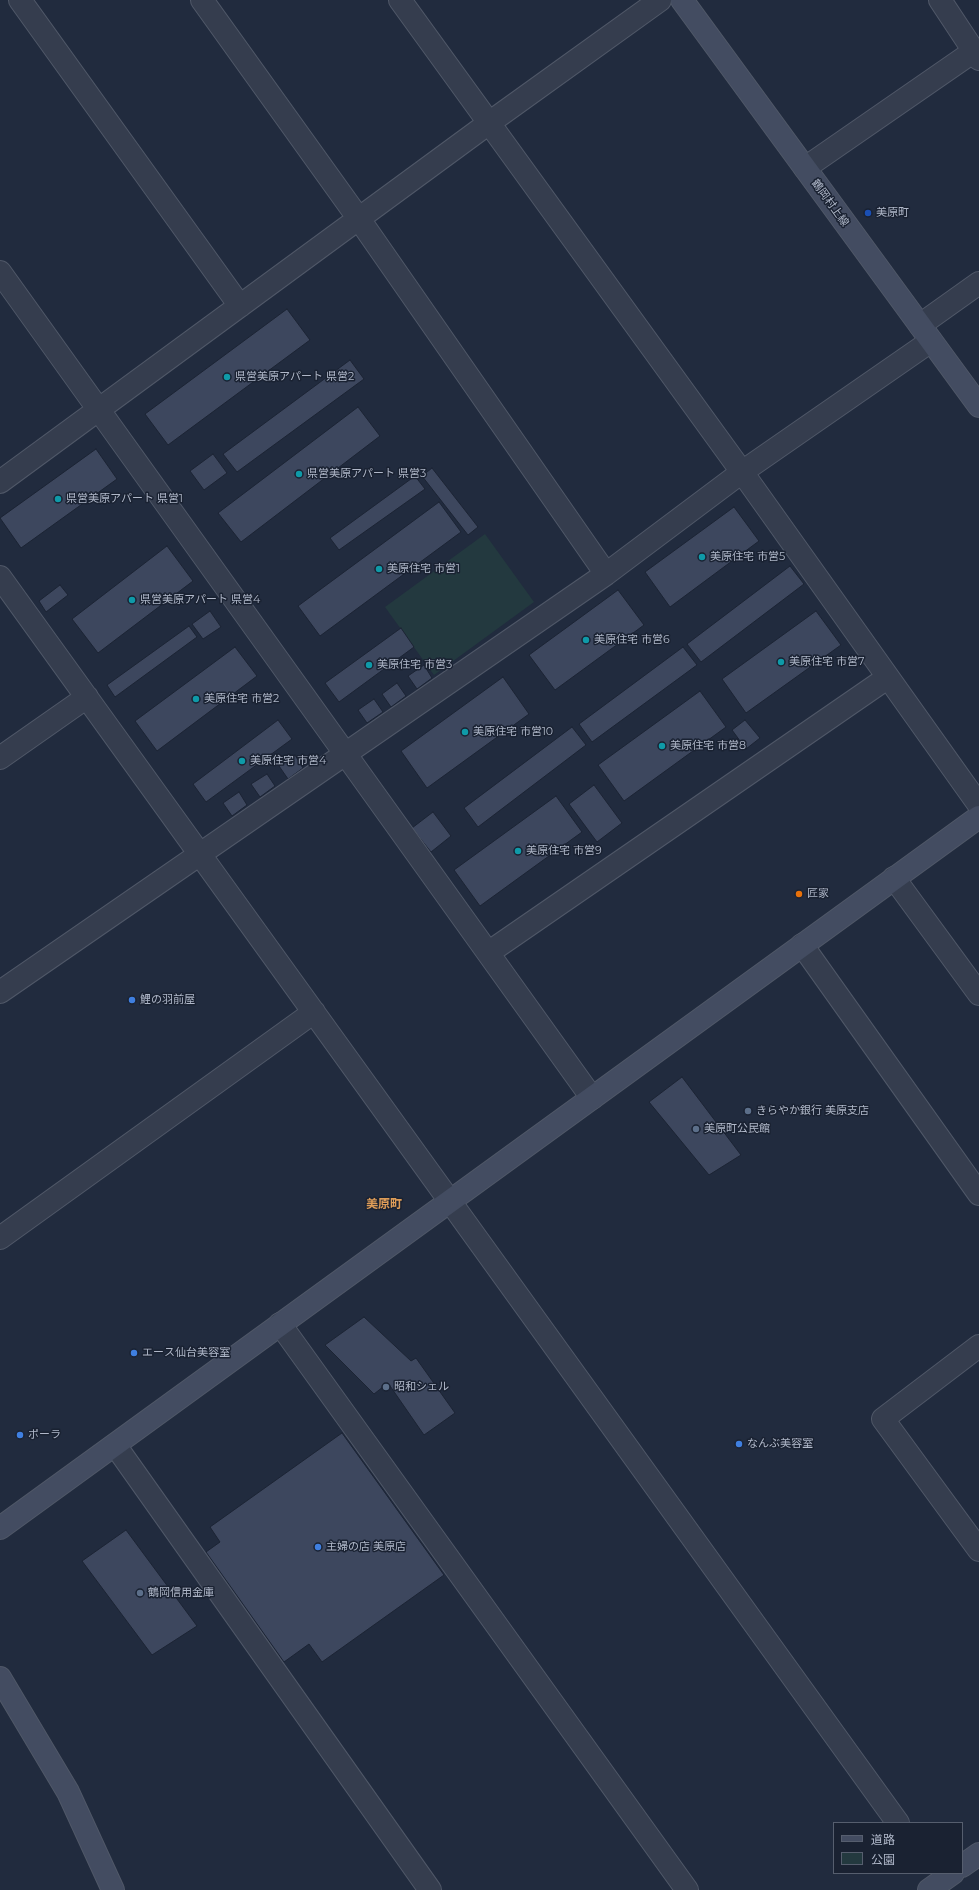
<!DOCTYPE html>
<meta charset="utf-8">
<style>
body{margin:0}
#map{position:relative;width:979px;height:1890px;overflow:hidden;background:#212b3e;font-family:Montserrat,"Noto Sans JP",sans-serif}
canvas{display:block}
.legend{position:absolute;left:833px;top:1822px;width:130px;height:52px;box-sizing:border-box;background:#1a2232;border:1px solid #565e6e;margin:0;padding:5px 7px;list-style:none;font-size:12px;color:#b0b8c9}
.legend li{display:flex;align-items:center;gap:8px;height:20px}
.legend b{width:20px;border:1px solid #565e6e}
</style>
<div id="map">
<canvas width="979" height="1890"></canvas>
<ul class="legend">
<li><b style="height:5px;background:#434c61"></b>道路</li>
<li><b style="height:11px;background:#23393f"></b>公園</li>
</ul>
</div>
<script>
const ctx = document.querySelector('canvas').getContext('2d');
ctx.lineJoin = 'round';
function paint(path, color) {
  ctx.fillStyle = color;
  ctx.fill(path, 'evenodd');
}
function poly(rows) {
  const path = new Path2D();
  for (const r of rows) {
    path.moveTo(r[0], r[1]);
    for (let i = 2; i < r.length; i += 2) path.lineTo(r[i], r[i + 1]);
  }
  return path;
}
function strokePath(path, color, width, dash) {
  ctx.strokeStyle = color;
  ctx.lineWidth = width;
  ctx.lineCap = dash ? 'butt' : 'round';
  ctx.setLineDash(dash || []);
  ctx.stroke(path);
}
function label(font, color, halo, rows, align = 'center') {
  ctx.font = font + ' Montserrat,"Noto Sans JP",sans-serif';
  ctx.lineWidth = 3;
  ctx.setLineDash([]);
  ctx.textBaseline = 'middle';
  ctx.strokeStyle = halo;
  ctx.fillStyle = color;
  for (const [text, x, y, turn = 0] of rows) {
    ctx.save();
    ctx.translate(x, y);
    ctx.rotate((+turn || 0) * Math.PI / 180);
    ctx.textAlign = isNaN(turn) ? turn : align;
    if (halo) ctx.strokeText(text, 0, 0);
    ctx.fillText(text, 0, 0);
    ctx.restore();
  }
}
const green = poly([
 [485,534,534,602,434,675,385,607]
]);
const building = poly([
 [287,309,310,340,168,445,145,414,287,309],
 [350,360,364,379,237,472,223,454,350,360],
 [358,407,380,436,241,542,218,513,358,407],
 [96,449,117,479,21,548,0,518,96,449],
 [213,454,227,473,204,490,190,471,213,454],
 [432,468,478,527,468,535,422,476,432,468],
 [415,476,425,489,339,550,330,538,415,476],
 [439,502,461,532,320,636,298,606,439,502],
 [734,507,759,541,670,607,645,572,734,507],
 [167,546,193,581,98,653,72,619,167,546],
 [790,566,804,584,701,662,687,644,790,566],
 [60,585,68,595,46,612,39,601,60,585],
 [618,590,644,625,555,690,529,655,618,590],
 [210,611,221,627,203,639,192,624,210,611],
 [816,611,841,645,746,713,722,679,816,611],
 [189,626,197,637,115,697,107,685,189,626],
 [401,628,414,647,339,702,325,683,401,628],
 [235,647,257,676,157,751,135,721,235,647],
 [683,647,697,665,592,742,579,724,683,647],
 [424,665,432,678,417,689,408,676,424,665],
 [503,677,529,714,427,788,401,751,503,677],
 [397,683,406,696,391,707,382,694,397,683],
 [700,691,726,727,624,801,598,765,700,691],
 [374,699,383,712,367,723,358,710,374,699],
 [278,720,292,739,206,802,193,784,278,720],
 [745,720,760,738,746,749,732,730,745,720],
 [572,727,586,745,478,827,464,808,572,727],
 [295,755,303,768,288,779,279,766,295,755],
 [267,774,275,786,260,797,251,784,267,774],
 [594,785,622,823,597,842,569,804,594,785],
 [239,792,247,805,232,816,223,803,239,792],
 [556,796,582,832,480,906,454,870,556,796],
 [433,812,451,836,431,852,412,828,433,812],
 [682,1077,741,1155,709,1175,649,1102,682,1077],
 [364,1317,411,1361,416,1358,455,1413,424,1435,388,1383,374,1394,325,1345,364,1317],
 [342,1433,444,1575,322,1662,309,1644,284,1662,206,1552,220,1542,210,1527,342,1433],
 [126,1530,197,1626,152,1655,82,1561,126,1530]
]);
const street = poly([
 [20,0,240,306],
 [202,0,359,219,606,574],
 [400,0,742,472,979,805],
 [940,0,979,59],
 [805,168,974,51],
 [0,272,592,1098],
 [920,325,979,283],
 [0,482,489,123,660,0],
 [0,577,898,1823],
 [0,758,87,697],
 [894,878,979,994],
 [802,945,979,1194],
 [488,953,887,678],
 [0,992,606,574,742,472,931,341],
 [0,1238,314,1012],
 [280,1324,687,1890],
 [979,1346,883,1419,979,1550],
 [115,1445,430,1890]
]);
const secondary = poly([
 [682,0,979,406],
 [0,1528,979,817],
 [0,1678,68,1792,113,1890],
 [962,1866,979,1854],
 [929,1890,953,1873]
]);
const markers = [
 [868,213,4,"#1a4fb4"],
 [227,377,4,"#0f9aa8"],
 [299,474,4,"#0f9aa8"],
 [58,499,4,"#0f9aa8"],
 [702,557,4,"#0f9aa8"],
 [379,569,4,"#0f9aa8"],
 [132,600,4,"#0f9aa8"],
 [586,640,4,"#0f9aa8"],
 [781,662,4,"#0f9aa8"],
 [369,665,4,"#0f9aa8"],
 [196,699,4,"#0f9aa8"],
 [465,732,4,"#0f9aa8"],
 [662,746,4,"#0f9aa8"],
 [242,761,4,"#0f9aa8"],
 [518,851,4,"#0f9aa8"],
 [799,894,4,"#e8710a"],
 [132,1000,4,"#3f7fe0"],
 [748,1111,4,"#5c6f8a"],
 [696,1129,4,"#5c6f8a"],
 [134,1353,4,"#3f7fe0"],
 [386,1387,4,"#5c6f8a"],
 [20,1435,4,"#3f7fe0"],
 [739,1444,4,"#3f7fe0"],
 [318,1547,4,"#3f7fe0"],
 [140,1593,4,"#5c6f8a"]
];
const streetNames = [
 ["鶴岡村上線",830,203,54]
];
const poiNames = [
 ["美原町",876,213],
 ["県営美原アパート 県営2",235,377],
 ["県営美原アパート 県営3",307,474],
 ["県営美原アパート 県営1",66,499],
 ["美原住宅 市営5",710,557],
 ["美原住宅 市営1",387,569],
 ["県営美原アパート 県営4",140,600],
 ["美原住宅 市営6",594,640],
 ["美原住宅 市営7",789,662],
 ["美原住宅 市営3",377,665],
 ["美原住宅 市営2",204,699],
 ["美原住宅 市営10",473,732],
 ["美原住宅 市営8",670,746],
 ["美原住宅 市営4",250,761],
 ["美原住宅 市営9",526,851],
 ["匠家",807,894],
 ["鯉の羽前屋",140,1000],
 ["きらやか銀行 美原支店",756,1111],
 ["美原町公民館",704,1129],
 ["エース仙台美容室",142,1353],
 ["昭和シェル",394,1387],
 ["ポーラ",28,1435],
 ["なんぶ美容室",747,1444],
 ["主婦の店 美原店",326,1547],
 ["鶴岡信用金庫",148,1593]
];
const neighbourhoodNames = [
 ["美原町",384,1204]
];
paint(green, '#23393f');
paint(building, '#3d475e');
strokePath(building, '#1c2434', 1);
strokePath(street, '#505868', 24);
strokePath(secondary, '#505868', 24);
strokePath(street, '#353d4e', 22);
strokePath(secondary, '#434c61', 22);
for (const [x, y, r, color] of markers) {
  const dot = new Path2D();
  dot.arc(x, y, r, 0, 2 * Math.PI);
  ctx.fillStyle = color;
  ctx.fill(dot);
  strokePath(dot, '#1a2232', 1.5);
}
label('11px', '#b0b8c9', '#1a2232', streetNames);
label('11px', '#b0b8c9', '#1a2232', poiNames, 'left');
label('bold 12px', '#dd9c58', '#1a2232', neighbourhoodNames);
</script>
